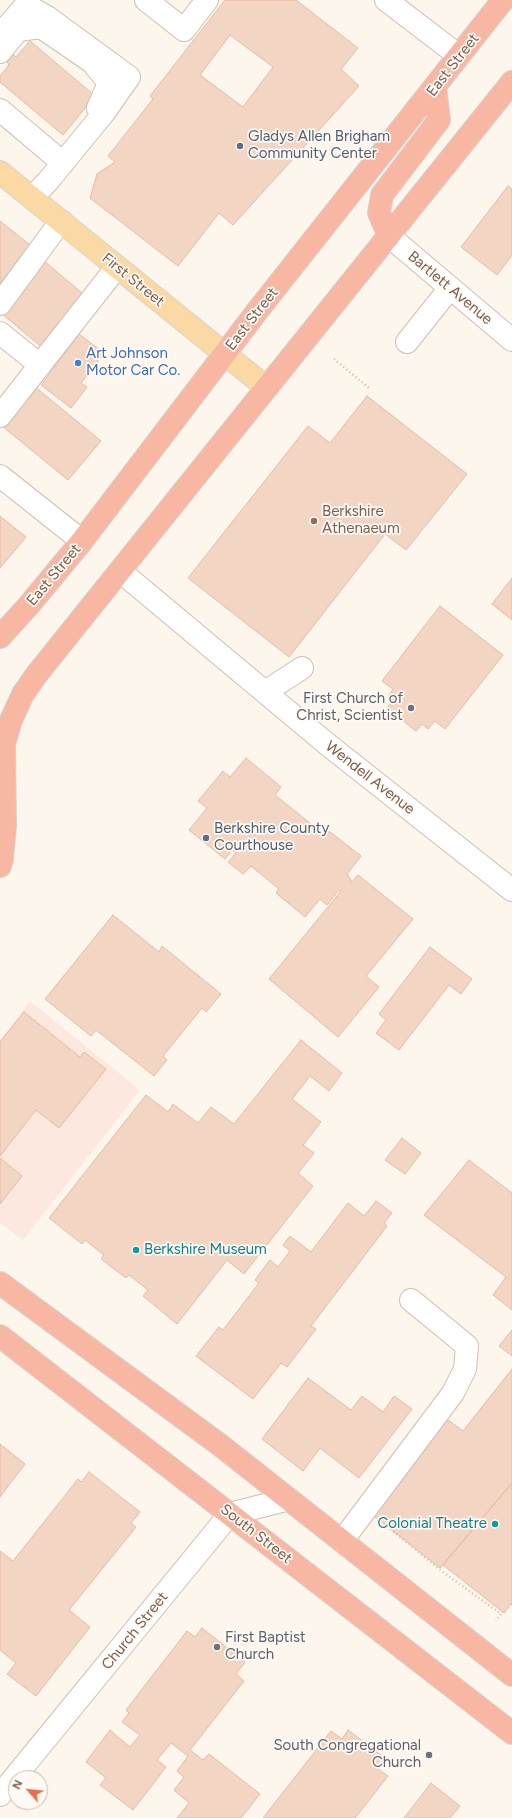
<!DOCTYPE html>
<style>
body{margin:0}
#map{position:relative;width:512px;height:1818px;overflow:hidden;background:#fdf6ec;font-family:Figtree,sans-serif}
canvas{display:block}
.north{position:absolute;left:8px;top:1770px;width:40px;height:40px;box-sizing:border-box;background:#fffaf3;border:1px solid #cabbb1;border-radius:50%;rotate:297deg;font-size:11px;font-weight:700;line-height:16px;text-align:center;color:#7a5c4d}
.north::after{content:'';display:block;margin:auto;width:14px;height:18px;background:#e76f51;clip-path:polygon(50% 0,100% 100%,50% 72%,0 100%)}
</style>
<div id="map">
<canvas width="512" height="1818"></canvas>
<div class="north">N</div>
</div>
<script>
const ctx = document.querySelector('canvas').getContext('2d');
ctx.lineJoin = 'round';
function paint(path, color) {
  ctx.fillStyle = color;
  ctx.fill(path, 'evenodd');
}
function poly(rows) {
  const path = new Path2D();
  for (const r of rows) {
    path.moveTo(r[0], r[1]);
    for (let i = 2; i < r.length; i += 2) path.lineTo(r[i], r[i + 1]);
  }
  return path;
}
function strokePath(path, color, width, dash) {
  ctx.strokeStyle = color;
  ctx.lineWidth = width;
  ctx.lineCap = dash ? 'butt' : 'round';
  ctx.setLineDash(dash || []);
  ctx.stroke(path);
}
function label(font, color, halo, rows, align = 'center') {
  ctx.font = font + ' Figtree,sans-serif';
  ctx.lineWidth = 3.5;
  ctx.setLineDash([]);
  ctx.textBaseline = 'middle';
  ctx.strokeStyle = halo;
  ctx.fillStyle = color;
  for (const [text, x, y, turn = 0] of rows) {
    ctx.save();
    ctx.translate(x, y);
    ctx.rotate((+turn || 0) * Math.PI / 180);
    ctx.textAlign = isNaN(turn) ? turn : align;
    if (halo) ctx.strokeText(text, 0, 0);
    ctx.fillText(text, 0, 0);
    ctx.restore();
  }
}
const commercial = poly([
 [30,1001,140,1090,23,1240,0,1223,0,1039]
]);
const building = poly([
 [225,0,296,0,358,48,341,69,359,86,233,225,219,213,178,266,90,198,97,174,115,162,108,156,153,99,150,96,225,0],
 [230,35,273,67,243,107,200,75,230,35],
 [30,41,95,96,63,135,0,82,0,76,9,65,7,62,13,54,16,57,30,41],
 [508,186,512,189,512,255,497,275,461,247,508,186],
 [0,221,30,245,0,284,0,221],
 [44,261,88,298,45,350,1,313,44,261],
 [79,334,104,353,81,383,87,387,71,408,41,385,79,334],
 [34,386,101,441,68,480,2,426,34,386],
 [367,396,467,474,406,550,385,534,289,657,188,578,308,426,330,443,367,396],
 [0,516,26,537,0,568,0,516],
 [512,578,512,620,492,604,512,578],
 [440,606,503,655,445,729,435,721,428,729,422,724,416,731,387,708,393,701,388,697,393,689,382,681,440,606],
 [246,758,281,787,275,795,326,836,329,831,361,856,347,874,352,882,358,875,413,919,366,976,379,987,338,1037,269,979,341,891,339,890,327,905,320,899,305,917,276,893,279,889,251,866,243,874,228,862,236,853,232,850,225,859,189,830,207,808,198,801,223,771,230,777,246,758],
 [113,915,159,952,162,946,221,994,206,1012,202,1008,163,1056,167,1060,154,1076,96,1030,91,1036,45,999,113,915],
 [430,947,472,979,461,994,449,985,399,1050,376,1033,386,1020,379,1014,430,947],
 [24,1012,80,1057,84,1052,106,1069,59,1128,36,1110,0,1156,0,1042,24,1012],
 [301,1040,342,1073,329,1091,310,1076,292,1099,321,1122,303,1145,314,1153,298,1173,313,1186,244,1274,227,1260,177,1324,143,1296,148,1290,129,1275,126,1278,101,1259,104,1255,85,1240,82,1244,49,1218,146,1095,168,1112,173,1104,198,1123,211,1107,234,1124,301,1040],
 [402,1138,421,1153,405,1174,385,1160,402,1138],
 [0,1158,22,1176,0,1204,0,1158],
 [469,1160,512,1193,512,1310,493,1295,506,1277,424,1215,469,1160],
 [376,1201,392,1213,384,1223,387,1226,311,1326,316,1329,287,1367,281,1363,253,1399,196,1356,219,1327,223,1330,259,1283,255,1280,270,1260,278,1267,290,1251,283,1245,290,1236,311,1252,348,1203,364,1216,376,1201],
 [512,1330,512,1356,499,1346,512,1330],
 [512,1369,512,1483,440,1568,369,1512,444,1417,463,1431,512,1369],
 [308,1378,351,1410,362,1396,383,1412,394,1396,412,1409,359,1478,320,1448,303,1471,262,1439,308,1378],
 [0,1444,25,1464,0,1497,0,1444],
 [89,1472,140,1512,131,1523,136,1527,69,1610,90,1627,36,1696,7,1674,16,1663,0,1650,0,1551,13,1561,78,1479,81,1482,89,1472],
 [512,1483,512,1605,511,1604,504,1613,443,1565,512,1483],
 [202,1628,245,1662,236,1674,244,1681,190,1750,203,1760,209,1754,260,1794,241,1818,177,1818,189,1803,174,1790,184,1777,177,1771,188,1756,171,1743,157,1760,166,1767,133,1810,100,1785,106,1778,86,1762,110,1730,130,1747,140,1735,122,1722,129,1713,126,1710,187,1631,195,1637,202,1628],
 [348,1730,386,1759,378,1769,388,1776,355,1818,263,1818,331,1731,342,1739,348,1730],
 [431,1783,460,1806,450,1818,404,1818,431,1783]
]);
const path = poly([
 [334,359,369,388],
 [384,1524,443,1572,501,1614,496,1621]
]);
const minor = poly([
 [146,0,184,30,207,0],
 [386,0,459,56],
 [0,35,26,5,47,17,129,77,103,114,48,181,32,198],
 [0,52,18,30,41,27,92,62,109,83,98,108],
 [0,110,63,163],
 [389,236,512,340],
 [0,304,61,221],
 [0,333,40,365,117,267],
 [407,342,450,288],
 [0,416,40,365],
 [0,476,82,541],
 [120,571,327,744,512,890],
 [265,692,302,668],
 [342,1541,453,1393,465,1369,467,1346,411,1300],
 [0,1795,230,1514,289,1499]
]);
const major = poly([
 [0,172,267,388]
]);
const highway = poly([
 [389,236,379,213,382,195,439,120,435,87],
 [0,637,29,605,82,541,258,310,503,0],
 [0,866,2,859,5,826,4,744,11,720,23,694,37,674,512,82],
 [0,1283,220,1445,512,1675],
 [0,1336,512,1733]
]);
const markers = [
 [240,146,4,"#5c6f8a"],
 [78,363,4,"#3f7fe0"],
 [314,521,4,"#8d6e63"],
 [411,708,4,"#6b7280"],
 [206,838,4,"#5c6f8a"],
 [136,1250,4,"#0f9aa8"],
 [495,1524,4,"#0f9aa8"],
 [217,1647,4,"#6b7280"],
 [429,1755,4,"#6b7280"]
];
const streetNames = [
 ["East Street",453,65,-52],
 ["First Street",133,280,39],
 ["Bartlett Avenue",450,288,40],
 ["East Street",252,319,-52],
 ["East Street",54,575,-50],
 ["Wendell Avenue",370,778,38],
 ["South Street",256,1534,38],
 ["Church Street",135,1631,-51]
];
const serviceNames = [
 ["Gladys Allen Brigham",248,137],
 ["Community Center",248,154],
 ["Berkshire County",214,829],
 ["Courthouse",214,846]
];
const shopNames = [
 ["Art Johnson",86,354],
 ["Motor Car Co.",86,371]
];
const educationNames = [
 ["Berkshire",322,512],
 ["Athenaeum",322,529]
];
const worshipNames = [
 ["First Church of",403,699],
 ["Christ, Scientist",403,716],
 ["First Baptist",225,1638,"left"],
 ["Church",225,1655,"left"],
 ["South Congregational",421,1746],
 ["Church",421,1763]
];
const cultureNames = [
 ["Berkshire Museum",144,1250],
 ["Colonial Theatre",487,1524,"right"]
];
paint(commercial, '#fde8e0');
paint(building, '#f3d5c3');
strokePath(building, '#e6bba3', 1);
strokePath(minor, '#d1beb0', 24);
strokePath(major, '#dad1cd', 24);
strokePath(highway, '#dad1cd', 24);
strokePath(path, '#d9b8a5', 2.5, [1, 3]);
strokePath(minor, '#fff', 22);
strokePath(major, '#fbd9a5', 22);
strokePath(highway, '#f7b7a3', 22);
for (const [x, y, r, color] of markers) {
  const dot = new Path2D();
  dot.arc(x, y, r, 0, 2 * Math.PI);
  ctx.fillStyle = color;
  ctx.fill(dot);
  strokePath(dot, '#fffaf3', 1.5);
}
label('15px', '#7a5c4d', '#fffaf3', streetNames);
label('15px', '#4e5e75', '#fffaf3', serviceNames, 'left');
label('15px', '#366cbe', '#fffaf3', shopNames, 'left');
label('15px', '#785e54', '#fffaf3', educationNames, 'left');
label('15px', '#5b616d', '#fffaf3', worshipNames, 'right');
label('15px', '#0d838f', '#fffaf3', cultureNames, 'left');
</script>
